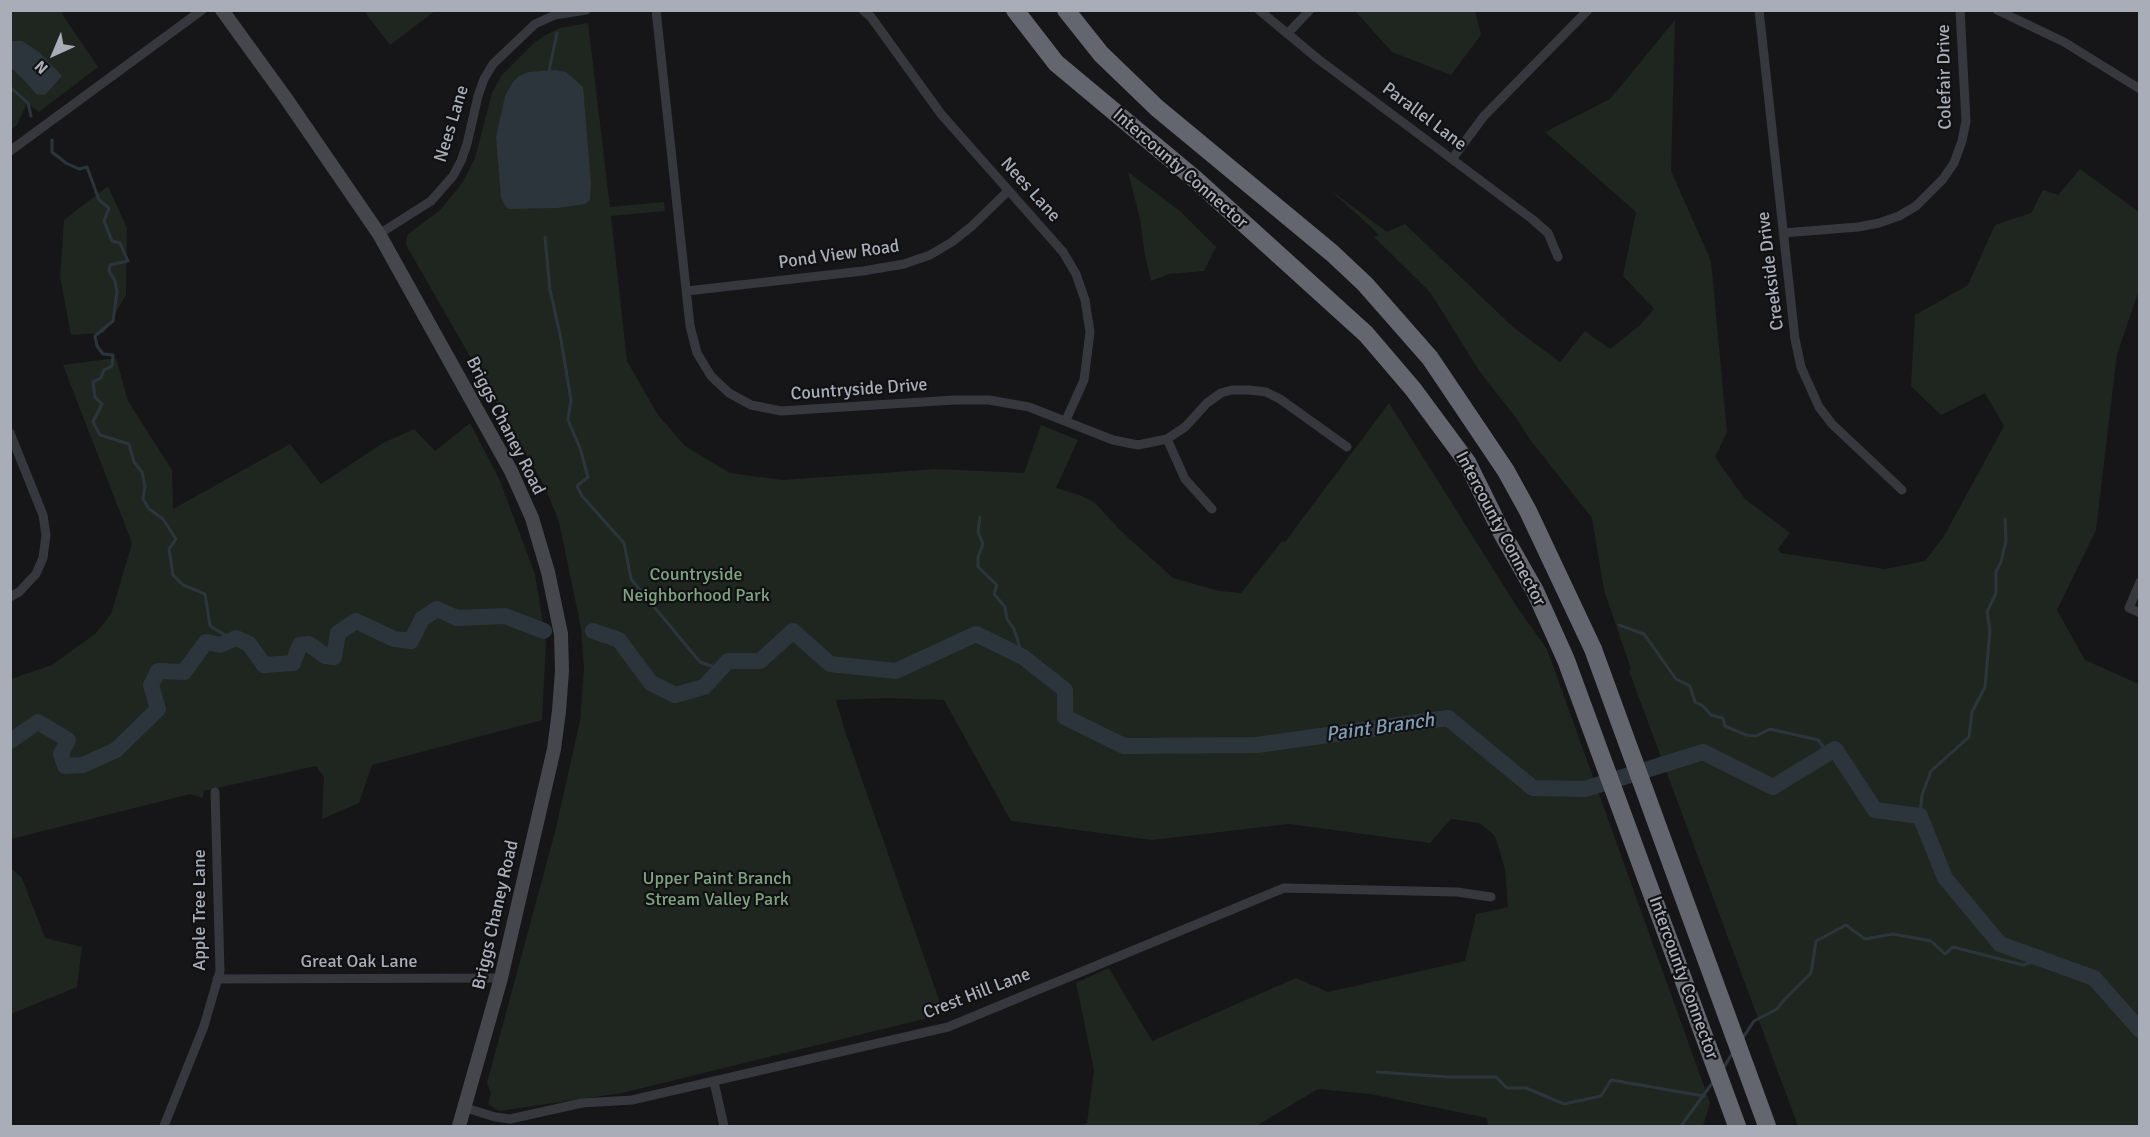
<!DOCTYPE html>
<style>
body{margin:0}
#map{position:relative;width:2150px;height:1137px;overflow:hidden;background:#161618;font-family:Signika,sans-serif}
canvas{display:block}
.frame{position:absolute;inset:0;border:12px solid #a8adb8;pointer-events:none}
.north{position:absolute;left:24px;top:24px;width:60px;height:60px;-webkit-text-stroke:4px #111113;paint-order:stroke;rotate:224deg;font-size:16px;font-weight:700;line-height:24px;text-align:center;color:#a8adb8}
.north::after{content:'';display:block;margin:auto;width:21px;height:27px;background:#a8adb8;clip-path:polygon(50% 0,100% 100%,50% 72%,0 100%)}
</style>
<div id="map">
<canvas width="2150" height="1137"></canvas>
<div class="frame"></div>
<div class="north">N</div>
</div>
<script>
const ctx = document.querySelector('canvas').getContext('2d');
ctx.lineJoin = 'round';
function paint(path, color) {
  ctx.fillStyle = color;
  ctx.fill(path, 'evenodd');
}
function poly(rows) {
  const path = new Path2D();
  for (const r of rows) {
    path.moveTo(r[0], r[1]);
    for (let i = 2; i < r.length; i += 2) path.lineTo(r[i], r[i + 1]);
  }
  return path;
}
function strokePath(path, color, width, dash) {
  ctx.strokeStyle = color;
  ctx.lineWidth = width;
  ctx.lineCap = dash ? 'butt' : 'round';
  ctx.setLineDash(dash || []);
  ctx.stroke(path);
}
function label(font, color, halo, rows, align = 'center') {
  ctx.font = font + ' Signika,sans-serif';
  ctx.lineWidth = 4.5;
  ctx.setLineDash([]);
  ctx.textBaseline = 'middle';
  ctx.strokeStyle = halo;
  ctx.fillStyle = color;
  for (const [text, x, y, turn = 0] of rows) {
    ctx.save();
    ctx.translate(x, y);
    ctx.rotate((+turn || 0) * Math.PI / 180);
    ctx.textAlign = isNaN(turn) ? turn : align;
    if (halo) ctx.strokeText(text, 0, 0);
    ctx.fillText(text, 0, 0);
    ctx.restore();
  }
}
const green = poly([
 [11,11,65,11,62,14,98,67,39,112,27,103,17,125,11,129],
 [364,11,435,11,390,45],
 [1355,11,1475,11,1481,35,1451,75,1392,52],
 [1675,20,1671,171,1711,261,1727,432,1715,457,1745,499,1790,533,1778,549,1781,553,1885,569,1925,561,1944,536,2004,426,1985,393,1941,415,1911,386,1915,315,1968,285,1995,225,2031,213,2043,190,2058,195,2080,169,2139,212,2139,290,2117,354,2096,530,2057,610,2085,660,2139,684,2139,1126,1798,1126,1629,671,1631,669,1604,590,1592,518,1531,441,1517,419,1480,372,1430,292,1374,237,1379,235,1372,228,1329,189,1387,232,1405,224,1513,327,1560,362,1585,331,1610,349,1640,325,1654,309,1623,276,1636,212,1545,132,1610,99],
 [588,23,610,207,664,202,665,211,611,216,627,361,658,415,685,446,730,473,783,480,937,469,1024,473,1041,425,1078,440,1056,488,1082,496,1095,503,1121,531,1173,578,1219,591,1241,593,1282,541,1285,542,1389,403,1517,607,1547,649,1710,1103,1703,1126,1488,1126,1487,1118,1370,1094,1318,1089,1256,1126,1081,1126,1087,1123,1094,1070,1076,983,1109,968,1152,1041,1296,978,1328,992,1465,961,1476,914,1508,907,1505,869,1495,836,1479,823,1451,819,1430,843,1289,824,1152,840,1011,821,944,700,887,698,836,700,845,731,944,1014,622,1093,499,1111,488,1104,491,1093,487,1083,555,832,580,721,584,669,581,628,559,522,545,487,406,245,407,235,440,210,463,182,475,158,492,93,501,76,535,42,546,35,560,28],
 [1128,172,1180,211,1216,247,1204,271,1169,274,1151,281,1145,255,1140,219],
 [108,186,127,228,126,295,104,333,71,335,60,276,64,220],
 [116,358,128,401,172,470,173,509,290,444,321,484,383,443,414,429,435,451,470,423,500,481,535,574,546,642,542,720,372,765,359,803,322,819,324,777,316,766,204,791,203,798,190,794,11,839,11,679,52,665,95,634,101,627,111,614,132,543,63,365],
 [11,868,22,878,45,938,82,947,77,987,11,1014]
]);
const water = poly([
 [11,41,22,41,39,52,62,76,45,95,36,94,24,80,11,68],
 [555,70,566,72,583,87,591,183,590,200,585,204,557,208,509,209,505,206,501,197,496,137,505,96,513,82,519,76,529,72]
]);
const stream = poly([
 [549,71,557,33],
 [10,87,28,103,31,116],
 [52,140,52,152,66,163,79,169,87,167,99,200,109,208,104,221,112,241,120,243,128,261,110,265,109,271,115,281,117,292,113,321,95,336,97,346,103,354,113,355,112,366,104,370,101,378,93,382,95,397,102,404,93,422,100,435,129,444,134,462,142,472,145,487,143,499,149,509,163,519,176,539,169,549,173,575,183,585,205,594,210,626,225,635,236,638],
 [545,237,550,290,560,334,571,400,568,420,580,448,588,477,577,486,582,496,624,543,631,579,700,662,720,669],
 [980,517,978,532,983,544,978,557,978,567,997,585,994,594,1005,607,1007,619,1014,629,1023,657],
 [1619,625,1644,634,1676,679,1690,686,1695,702,1703,706,1711,715,1723,718,1725,726,1746,735,1756,736,1770,729,1818,740,1828,753],
 [1920,816,1922,795,1931,771,1969,737,1972,712,1985,687,1990,630,1987,612,1996,593,1996,572,2001,562,2006,541,2005,519],
 [1742,1039,1754,1021,1777,1009,1784,1000,1811,973,1816,941,1846,925,1865,939,1893,934,1931,941,1945,954,1953,947,2023,965,2041,959],
 [1724,1067,1733,1052],
 [1377,1072,1449,1077,1496,1077,1507,1088,1526,1088,1564,1104,1601,1096,1611,1080,1704,1096],
 [1681,1126,1713,1082]
]);
const river = poly([
 [593,631,619,640,651,683,675,695,704,687,728,661,760,661,793,631,830,664,896,671,976,634,1023,657,1065,690,1065,717,1124,746,1257,745,1448,718,1533,788,1585,789,1703,752,1773,787,1835,749,1875,810,1920,816,1945,878,2000,944,2094,978,2140,1030],
 [10,741,38,722,68,740,61,754,65,766,83,765,116,750,158,709,151,685,158,671,184,672,206,642,220,645,236,638,249,644,264,665,293,663,300,645,309,644,325,656,334,657,338,633,356,621,394,639,411,641,422,619,437,609,457,618,505,616,544,631]
]);
const minor = poly([
 [656,10,690,326,697,353,711,376,729,393,751,405,781,411,954,400,989,400,1029,407,1113,440,1138,445,1167,439,1185,427,1207,403,1221,393,1232,390,1249,390,1266,392,1280,399,1347,447],
 [863,10,871,17,941,114,1063,252,1076,274,1085,300,1090,332,1084,380,1066,420],
 [1259,10,1318,59,1532,219,1548,233,1558,257],
 [1759,10,1795,339,1801,367,1819,407,1832,424,1902,490],
 [1997,10,2064,42,2140,89],
 [1288,33,1310,10],
 [10,151,202,10],
 [1452,159,1484,116,1588,10],
 [1783,233,1858,227,1879,223,1899,216,1916,206,1943,179,1954,163,1962,141,1966,121,1960,10],
 [379,234,431,201,453,176,461,161,467,144,478,96,484,79,493,64,535,24,555,15,586,10],
 [687,291,863,271,904,264,930,255,952,242,972,226,1008,191],
 [10,433,43,515,46,535,43,558,36,574,19,592,10,597],
 [1167,439,1185,479,1212,509],
 [2140,582,2129,608,2140,613],
 [217,979,501,978],
 [714,1082,724,1126],
 [466,1108,495,1117,510,1119,582,1103,632,1100,948,1027,1284,888,1457,892,1491,897],
 [164,1126,204,1026,220,971,215,792]
]);
const secondary = poly([
 [222,10,285,97,379,234,511,471,532,518,548,572,561,634,562,671,559,711,554,749,501,978,459,1126]
]);
const motorway = poly([
 [1015,10,1056,63,1195,179,1366,334,1413,389,1467,462,1502,533,1535,591,1566,660,1737,1126],
 [1066,10,1101,54,1157,108,1332,253,1365,284,1430,358,1506,471,1528,511,1593,649,1767,1126]
]);
const streetNames = [
 ["Colefair Drive",1945,77,-91],
 ["Parallel Lane",1424,117,37],
 ["Nees Lane",452,124,-73],
 ["Intercounty Connector",1180,169,41],
 ["Nees Lane",1030,190,48],
 ["Pond View Road",839,255,-8],
 ["Creekside Drive",1771,271,-97],
 ["Countryside Drive",859,390,-4],
 ["Briggs Chaney Road",505,426,63],
 ["Intercounty Connector",1500,529,62],
 ["Apple Tree Lane",200,910,-90],
 ["Briggs Chaney Road",496,915,-77],
 ["Great Oak Lane",359,962],
 ["Intercounty Connector",1683,978,70],
 ["Crest Hill Lane",977,994,-21]
];
const parkNames = [
 ["Countryside",696,575],
 ["Neighborhood Park",696,596],
 ["Upper Paint Branch",717,879],
 ["Stream Valley Park",717,900]
];
const waterNames = [
 ["Paint Branch",1380,728,-8]
];
paint(green, '#1e261f');
paint(water, '#2c353c');
strokePath(stream, '#2c353c', 3);
strokePath(river, '#2c353c', 16);
strokePath(minor, '#37383d', 9);
strokePath(secondary, '#45474d', 14);
strokePath(motorway, '#63666e', 18);
label('18px', '#a8adb8', '#111113', streetNames);
label('18px', '#7fa381', '#111113', parkNames);
label('italic 20px', '#7f9bb3', '#111113', waterNames);
</script>
